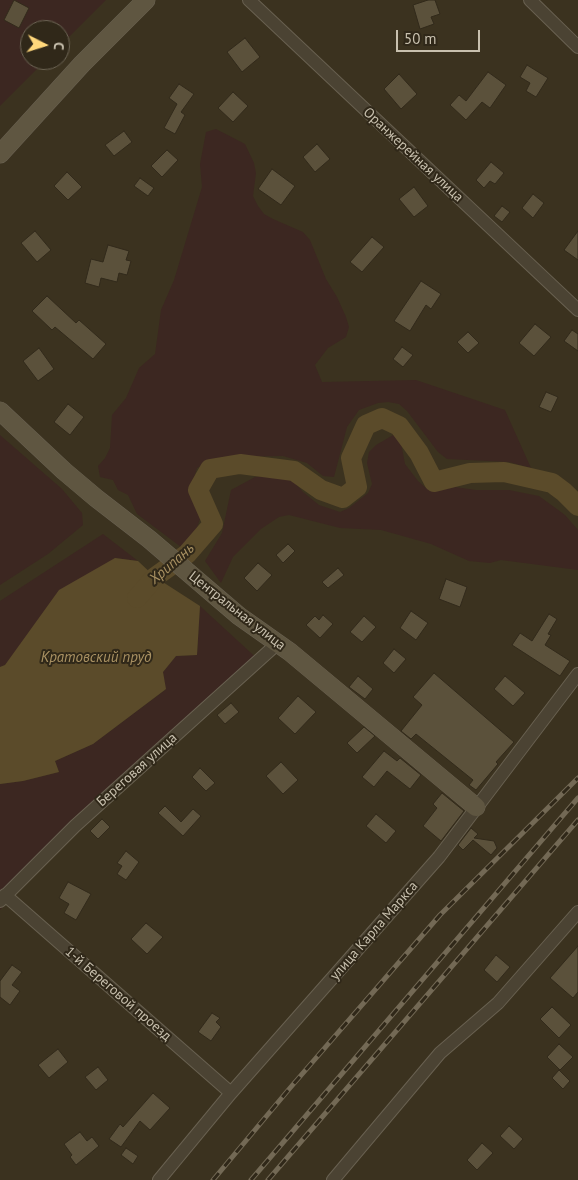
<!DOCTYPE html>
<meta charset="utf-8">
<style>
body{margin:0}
#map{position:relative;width:578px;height:1180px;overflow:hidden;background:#3b321f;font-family:"PT Sans",sans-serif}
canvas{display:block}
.north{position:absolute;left:20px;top:20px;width:50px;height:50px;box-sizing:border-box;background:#302819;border:1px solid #6d6555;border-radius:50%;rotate:95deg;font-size:14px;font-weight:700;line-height:20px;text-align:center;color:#c8c0ae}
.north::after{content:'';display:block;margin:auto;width:18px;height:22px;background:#ffd77b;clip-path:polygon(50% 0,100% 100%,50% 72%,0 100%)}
.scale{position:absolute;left:396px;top:30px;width:84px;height:22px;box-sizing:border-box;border:2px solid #c8c0ae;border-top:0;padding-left:6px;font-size:15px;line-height:18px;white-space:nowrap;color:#c8c0ae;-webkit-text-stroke:4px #302819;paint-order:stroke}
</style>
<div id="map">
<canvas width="578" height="1180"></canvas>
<div class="north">С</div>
<div class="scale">50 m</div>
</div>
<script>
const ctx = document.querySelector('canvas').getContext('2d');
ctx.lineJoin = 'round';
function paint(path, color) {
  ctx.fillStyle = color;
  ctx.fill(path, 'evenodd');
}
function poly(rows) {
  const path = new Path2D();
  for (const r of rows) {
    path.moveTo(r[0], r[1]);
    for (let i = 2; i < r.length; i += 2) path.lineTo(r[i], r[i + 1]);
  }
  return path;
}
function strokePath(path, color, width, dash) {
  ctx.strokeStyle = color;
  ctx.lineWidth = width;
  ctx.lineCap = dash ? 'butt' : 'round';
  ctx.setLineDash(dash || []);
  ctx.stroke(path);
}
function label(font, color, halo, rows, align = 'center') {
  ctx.font = font + ' "PT Sans",sans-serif';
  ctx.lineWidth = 4;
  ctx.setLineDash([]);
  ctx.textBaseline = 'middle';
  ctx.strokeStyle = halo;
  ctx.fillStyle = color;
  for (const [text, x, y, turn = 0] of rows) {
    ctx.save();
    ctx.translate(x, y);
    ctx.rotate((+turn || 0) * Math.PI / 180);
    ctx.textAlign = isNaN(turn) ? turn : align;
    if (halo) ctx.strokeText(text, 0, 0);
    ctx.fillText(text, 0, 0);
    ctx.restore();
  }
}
const green = poly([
 [0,0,106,0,60,46,60,30,30,30,30,60,46,60,0,106],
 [216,129,245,144,254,163,256,173,253,196,258,206,264,214,273,219,303,232,310,240,326,279,337,297,346,317,349,327,346,337,328,348,315,365,322,382,416,380,505,410,531,468,509,462,447,459,438,452,407,411,399,404,388,402,378,403,359,410,347,427,334,477,323,476,307,463,283,456,222,457,197,468,190,492,201,516,194,536,185,550,137,514,128,495,118,490,113,480,100,477,98,466,105,458,110,448,112,415,126,398,139,368,155,354,161,310,174,280,202,187,200,164,206,132],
 [395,434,401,443,405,464,418,481,426,488,436,490,455,487,476,490,509,490,539,496,565,515,578,530,578,570,501,560,490,563,469,561,431,544,381,530,340,528,289,515,279,517,261,529,233,557,221,583,205,561,222,533,231,490,255,477,271,475,288,475,303,492,319,505,340,512,349,508,368,493,372,484,367,463,369,452,376,445],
 [0,435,62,489,82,513,83,525,48,554,0,585],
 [103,534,138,561,115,558,5,665,0,667,0,601],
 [200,606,263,664,65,843,0,910,0,784,23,781,59,772,55,761,93,744,165,690,163,672,176,656,197,655]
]);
const water = poly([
 [115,558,138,561,155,577,200,606,197,655,176,656,163,672,166,689,93,744,55,761,59,772,23,781,0,784,0,667,5,665,59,590]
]);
const river = poly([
 [137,598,155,577,187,554,213,524,198,490,210,469,240,464,294,471,321,490,343,498,357,487,351,458,366,425,382,418,399,426,419,453,434,482,470,473,504,472,552,483,564,492,578,506]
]);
const building = poly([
 [14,0,29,8,19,28,4,20,14,0],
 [428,0,435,0,440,14,431,17,434,24,420,29,413,5,428,0],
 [245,38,260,57,242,72,227,52,245,38],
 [527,65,548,78,536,97,526,91,530,83,520,77,527,65],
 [488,72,506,85,490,108,482,102,466,120,450,105,459,95,466,101,488,72],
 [399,74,417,94,401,109,384,89,399,74],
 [179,84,194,94,181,112,185,115,175,134,164,128,177,104,169,98,179,84],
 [233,92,248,106,233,122,218,108,233,92],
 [124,131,132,142,114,156,105,145,124,131],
 [317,144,330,159,315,172,303,157,317,144],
 [167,150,178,160,162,177,151,166,167,150],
 [491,162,504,173,495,184,490,181,484,188,476,180,491,162],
 [272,169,295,186,281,205,258,189,272,169],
 [67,172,82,187,68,200,54,186,67,172],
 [140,178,154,188,148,196,134,186,140,178],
 [414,187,428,206,414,217,399,199,414,187],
 [533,194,544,203,533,218,522,208,533,194],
 [502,206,510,212,502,222,494,216,502,206],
 [35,231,51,250,37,262,21,243,35,231],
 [578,231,578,260,564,250,578,231],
 [372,237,384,247,362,272,350,262,372,237],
 [108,245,129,251,126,260,131,261,127,275,119,273,117,282,101,278,99,287,85,283,91,259,103,262,108,245],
 [421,281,441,294,431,309,426,305,410,331,394,321,421,281],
 [47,296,76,323,79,320,106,344,93,359,55,327,52,330,32,311,47,296],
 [535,324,551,337,534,356,519,343,535,324],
 [572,330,578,334,578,351,564,341,572,330],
 [468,332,479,343,468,353,457,342,468,332],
 [402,347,413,355,403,367,393,359,402,347],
 [39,348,54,369,38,381,23,361,39,348],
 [546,392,558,397,551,412,539,407,546,392],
 [68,404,84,417,70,435,54,422,68,404],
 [288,544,295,551,283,563,276,555,288,544],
 [258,563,272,575,257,591,244,578,258,563],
 [338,568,344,575,328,588,322,582,338,568],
 [446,579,467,587,460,607,439,599,446,579],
 [411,611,428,623,416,640,400,628,411,611],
 [549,614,557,619,548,634,551,635,545,645,570,661,560,676,512,645,520,633,532,641,549,614],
 [323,615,333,624,320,638,306,625,315,616,319,620,323,615],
 [364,616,376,627,362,642,350,632,364,616],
 [394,649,406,659,394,673,383,663,394,649],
 [434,673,514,742,496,762,498,764,476,790,469,785,473,780,416,734,411,739,401,731,422,705,413,697,434,673],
 [358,676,373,689,365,699,349,687,358,676],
 [505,676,525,693,513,706,494,689,505,676],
 [298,696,316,712,295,734,278,718,298,696],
 [231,703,239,712,225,724,217,715,231,703],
 [364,727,375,736,357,753,347,743,364,727],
 [384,751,397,761,400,758,421,775,410,789,387,771,374,787,362,777,384,751],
 [281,762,298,780,283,794,266,776,281,762],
 [200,768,215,783,206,791,192,777,200,768],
 [442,793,464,811,441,841,423,826,437,808,433,804,442,793],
 [165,806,181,822,193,809,201,816,183,836,158,813,165,806],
 [376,814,396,831,386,843,366,826,376,814],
 [102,819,110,827,98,839,90,831,102,819],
 [471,828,478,834,474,838,494,841,497,848,491,855,473,840,463,850,458,845,471,828],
 [126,851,139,862,126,880,117,874,122,866,117,863,126,851],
 [68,882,91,894,76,920,64,913,69,904,59,898,68,882],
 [146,923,163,937,147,954,131,939,146,923],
 [578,946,578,992,573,998,550,978,578,946],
 [496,955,510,967,497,982,484,970,496,955],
 [12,965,22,972,12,985,20,991,10,1005,0,997,0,981,12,965],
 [552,1007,571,1025,559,1038,540,1019,552,1007],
 [212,1013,220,1018,216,1022,221,1027,211,1041,198,1032,212,1013],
 [559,1044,573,1057,560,1070,547,1057,559,1044],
 [58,1049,68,1062,49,1078,38,1065,58,1049],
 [98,1067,108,1080,96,1090,85,1077,98,1067],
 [559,1070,570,1081,563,1089,552,1078,559,1070],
 [153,1093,170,1108,150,1130,140,1121,121,1147,109,1139,120,1124,123,1127,153,1093],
 [509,1126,523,1139,514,1149,500,1136,509,1126],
 [80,1132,87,1141,92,1137,99,1146,76,1165,70,1157,72,1155,64,1144,80,1132],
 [482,1143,493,1153,477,1170,467,1160,482,1143],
 [126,1148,138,1156,133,1164,121,1155,126,1148]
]);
const street = poly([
 [249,0,578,310],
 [530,0,578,47],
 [5,895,231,1093],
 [0,901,75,826,278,643],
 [159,1180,231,1093,439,857,578,674],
 [333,1180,440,1053,498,1003,578,912]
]);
const secondary = poly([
 [0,154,82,64,146,0],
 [0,411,64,471,96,498,149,539,239,616,290,652,476,807]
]);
const rail = poly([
 [213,1180,290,1088,440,915,578,778],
 [251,1180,578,798],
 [268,1180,578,820]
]);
const streetNames = [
 ["Оранжерейная улица",413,155,43],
 ["Центральная улица",237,611,38],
 ["Береговая улица",137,770,-42],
 ["улица Карла Маркса",374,931,-49],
 ["1-й Береговой проезд",118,994,41]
];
const waterNames = [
 ["Хрипань",172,564,-41],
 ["Кратовский пруд",96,658]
];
paint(green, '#3c2721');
paint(water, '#5b4b2a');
strokePath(river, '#5b4b2a', 20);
paint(building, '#5b513b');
strokePath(building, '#322a1b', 1);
strokePath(street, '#696151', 14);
strokePath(secondary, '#696151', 19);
strokePath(street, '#4b4333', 12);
strokePath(secondary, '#5f5641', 18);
strokePath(rail, '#736955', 5);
strokePath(rail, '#302819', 3, [9]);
label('14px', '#c8c0ae', '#302819', streetNames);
label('italic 15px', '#aa9263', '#302819', waterNames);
</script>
